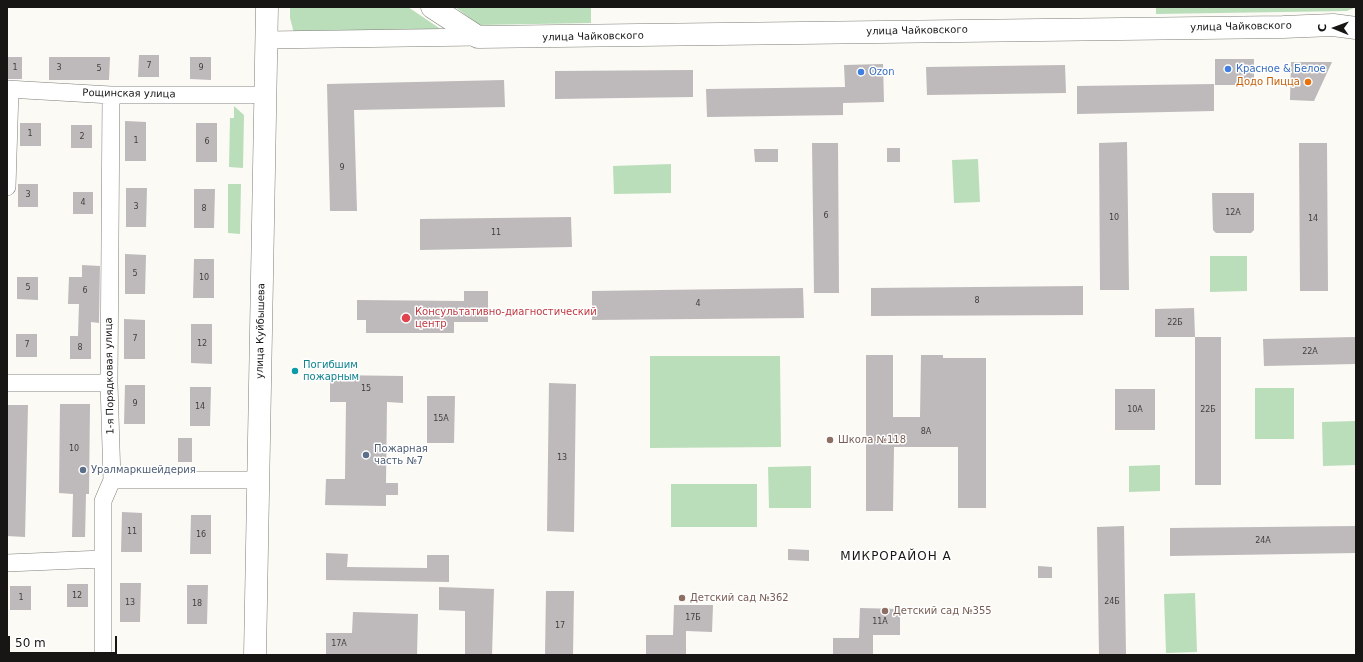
<!DOCTYPE html>
<meta charset="utf-8">
<style>
body{margin:0}
#map{position:relative;width:1363px;height:662px;overflow:hidden;background:#fbfaf5;font-family:"DejaVu Sans",sans-serif}
canvas{display:block}
.frame{position:absolute;inset:0;border:8px solid #171615;pointer-events:none}
.north{position:absolute;left:1315px;top:8px;width:40px;height:40px;-webkit-text-stroke:3px #fff;paint-order:stroke;rotate:271deg;font-size:11px;font-weight:700;line-height:16px;text-align:center;color:#171615}
.north::after{content:'';display:block;margin:auto;width:14px;height:18px;background:#171615;clip-path:polygon(50% 0,100% 100%,50% 72%,0 100%)}
.scale{position:absolute;left:8px;top:636px;width:109px;height:18px;box-sizing:border-box;border:2px solid #171615;border-top:0;padding-left:5px;font-size:12px;line-height:14px;white-space:nowrap;color:#171615;-webkit-text-stroke:3px #fff;paint-order:stroke}
</style>
<div id="map">
<canvas width="1363" height="662"></canvas>
<div class="frame"></div>
<div class="north">С</div>
<div class="scale">50 m</div>
</div>
<script>
const ctx = document.querySelector('canvas').getContext('2d');
ctx.lineJoin = 'round';
function paint(path, color) {
  ctx.fillStyle = color;
  ctx.fill(path, 'evenodd');
}
function poly(rows) {
  const path = new Path2D();
  for (const r of rows) {
    path.moveTo(r[0], r[1]);
    for (let i = 2; i < r.length; i += 2) path.lineTo(r[i], r[i + 1]);
  }
  return path;
}
function strokePath(path, color, width, dash) {
  ctx.strokeStyle = color;
  ctx.lineWidth = width;
  ctx.lineCap = dash ? 'butt' : 'round';
  ctx.setLineDash(dash || []);
  ctx.stroke(path);
}
function label(font, color, halo, rows, align = 'center') {
  ctx.font = font + ' "DejaVu Sans",sans-serif';
  ctx.lineWidth = 3;
  ctx.setLineDash([]);
  ctx.textBaseline = 'middle';
  ctx.strokeStyle = halo;
  ctx.fillStyle = color;
  for (const [text, x, y, turn = 0] of rows) {
    ctx.save();
    ctx.translate(x, y);
    ctx.rotate((+turn || 0) * Math.PI / 180);
    ctx.textAlign = isNaN(turn) ? turn : align;
    if (halo) ctx.strokeText(text, 0, 0);
    ctx.fillText(text, 0, 0);
    ctx.restore();
  }
}
const green = poly([
 [290,7,408,7,448,34,294,33,290,18],
 [455,7,591,7,591,23,479,25],
 [1156,7,1356,7,1347,11,1156,14],
 [234,106,244,115,243,168,229,167,230,118,234,118],
 [978,159,980,202,954,203,952,160],
 [671,164,671,193,614,194,613,166],
 [228,184,241,184,240,234,228,233],
 [1210,256,1247,256,1247,291,1210,292],
 [650,356,780,356,781,447,650,448],
 [1255,388,1294,388,1294,439,1255,439],
 [1356,421,1356,465,1323,466,1322,422],
 [1160,465,1160,491,1129,492,1129,466],
 [811,466,811,508,769,508,768,467],
 [671,484,757,484,757,527,671,527],
 [1195,593,1197,652,1166,653,1164,594]
]);
const building = poly([
 [139,55,159,55,159,77,138,77],
 [7,57,22,57,22,79,7,79],
 [49,57,110,57,109,80,49,80],
 [190,57,211,57,211,80,190,79],
 [1215,59,1254,59,1254,85,1215,85],
 [1291,62,1332,62,1314,101,1290,100],
 [883,64,884,102,843,103,843,115,707,117,706,89,845,87,844,65],
 [1065,65,1066,93,927,95,926,67],
 [693,70,693,97,555,99,555,71],
 [504,80,505,107,354,110,357,211,330,211,327,84],
 [1214,84,1214,111,1077,114,1077,86],
 [125,121,146,122,146,161,125,161],
 [20,123,41,123,41,146,20,146],
 [196,123,217,123,217,162,196,162],
 [71,125,92,125,92,148,71,148],
 [1127,142,1129,290,1100,290,1099,143],
 [812,143,838,143,839,293,814,293],
 [1299,143,1327,143,1328,291,1300,291],
 [887,148,900,148,900,162,887,162],
 [754,149,778,149,778,162,755,162],
 [18,184,38,184,38,207,18,207],
 [126,188,147,188,146,227,126,227],
 [194,189,215,189,214,228,194,228],
 [73,192,93,192,93,214,73,214],
 [1212,193,1254,193,1254,230,1251,233,1216,233,1213,230],
 [571,217,572,247,420,250,420,219],
 [125,254,146,255,145,294,125,294],
 [194,259,214,259,214,298,193,298],
 [82,265,100,266,99,323,91,322,91,359,70,359,70,336,78,336,79,304,68,304,69,277,82,277],
 [17,277,38,277,38,300,17,299],
 [1083,286,1083,315,871,316,871,288],
 [803,288,804,318,592,320,592,291],
 [464,291,488,291,488,322,454,322,454,333,366,333,366,320,357,320,357,300,464,301],
 [1194,308,1195,337,1155,337,1155,309],
 [124,319,145,320,145,359,124,359],
 [191,324,212,324,212,364,191,363],
 [16,334,37,334,37,357,16,357],
 [1195,337,1221,337,1221,485,1195,485],
 [1356,337,1356,364,1264,366,1263,339],
 [866,355,893,355,893,417,920,417,921,355,943,355,943,358,986,358,986,508,958,508,958,447,894,447,893,511,866,511],
 [330,375,403,376,403,403,387,402,386,483,398,483,398,495,386,495,386,506,325,505,326,479,345,479,346,402,330,402],
 [549,383,576,384,574,532,547,531],
 [125,385,145,385,145,424,124,424],
 [190,387,211,387,210,426,190,426],
 [1115,389,1155,389,1155,430,1115,430],
 [427,396,455,396,454,443,427,443],
 [60,404,90,404,89,494,86,494,85,537,72,537,73,494,59,493],
 [7,405,28,405,25,537,7,536],
 [178,438,192,438,192,462,178,462],
 [122,512,142,513,142,552,121,552],
 [191,515,211,515,211,554,190,554],
 [1124,526,1126,655,1099,655,1097,527],
 [1356,526,1356,553,1170,556,1170,528],
 [788,549,809,550,809,561,788,560],
 [326,553,348,554,347,567,427,568,427,555,449,555,449,582,326,580],
 [1038,566,1052,567,1052,578,1038,578],
 [120,583,141,583,140,622,120,622],
 [67,584,88,584,88,607,67,607],
 [187,585,208,585,207,624,187,624],
 [10,586,31,586,31,610,10,610],
 [439,587,494,589,492,655,465,655,465,611,439,610],
 [546,591,574,591,573,655,545,655],
 [674,605,713,605,712,632,686,631,686,655,646,655,646,635,673,635],
 [860,608,900,609,900,635,873,635,873,655,833,655,833,638,859,638],
 [353,612,418,614,417,655,326,655,326,633,352,633]
]);
const minor = poly([
 [267,40,478,37],
 [7,89,111,95,252,95],
 [7,187,10,90],
 [7,383,109,383],
 [112,480,247,480],
 [7,563,103,559],
 [103,655,103,501,112,480,109,383,111,95]
]);
const major = poly([
 [432,7,478,37,1283,27,1333,25,1356,28],
 [255,655,267,7]
]);
const markers = [
 [1228,69,4,"#3f7fe0"],
 [861,72,4,"#3f7fe0"],
 [1308,82,4,"#e8710a"],
 [406,318,5,"#e0444e"],
 [295,371,4,"#0f9aa8"],
 [830,440,4,"#8d6e63"],
 [366,455,4,"#5c6f8a"],
 [83,470,4,"#5c6f8a"],
 [682,598,4,"#8d6e63"],
 [885,611,4,"#8d6e63"]
];
const numberNames = [
 ["7",149,66],
 ["1",15,68],
 ["3",59,68],
 ["9",201,68],
 ["5",99,69],
 ["1",30,134],
 ["2",82,137],
 ["1",136,141],
 ["6",207,142],
 ["9",342,168],
 ["3",28,195],
 ["4",83,203],
 ["3",136,207],
 ["8",204,209],
 ["12А",1233,213],
 ["6",826,216],
 ["10",1114,218],
 ["14",1313,219],
 ["11",496,233],
 ["5",135,274],
 ["10",204,278],
 ["5",28,288],
 ["6",85,291],
 ["8",977,301],
 ["4",698,304],
 ["22Б",1175,323],
 ["7",135,339],
 ["12",202,344],
 ["7",27,345],
 ["8",80,348],
 ["22А",1310,352],
 ["15",366,389],
 ["9",135,404],
 ["14",200,407],
 ["10А",1135,410],
 ["22Б",1208,410],
 ["15А",441,419],
 ["8А",926,432],
 ["10",74,449],
 ["13",562,458],
 ["11",132,532],
 ["16",201,535],
 ["24А",1263,541],
 ["12",77,596],
 ["1",21,598],
 ["24Б",1112,602],
 ["13",130,603],
 ["18",197,604],
 ["17Б",693,618],
 ["11А",880,622],
 ["17",560,626],
 ["17А",339,644]
];
const streetNames = [
 ["улица Чайковского",1241,27,-1],
 ["улица Чайковского",917,31,-1],
 ["улица Чайковского",593,37,-1],
 ["Рощинская улица",129,94,1],
 ["улица Куйбышева",261,331,-89],
 ["1-я Порядковая улица",110,376,-91]
];
const shopNames = [
 ["Красное & Белое",1236,69],
 ["Ozon",869,72]
];
const foodNames = [
 ["Додо Пицца",1300,82]
];
const healthNames = [
 ["Консультативно-диагностический",415,312],
 ["центр",415,324]
];
const cultureNames = [
 ["Погибшим",303,365],
 ["пожарным",303,377]
];
const educationNames = [
 ["Школа №118",838,440],
 ["Детский сад №362",690,598],
 ["Детский сад №355",893,611]
];
const serviceNames = [
 ["Пожарная",374,449],
 ["часть №7",374,461],
 ["Уралмаркшейдерия",91,470]
];
const quarterNames = [
 ["МИКРОРАЙОН А",896,557]
];
paint(green, '#bbdeba');
paint(building, '#beb9bb');
strokePath(minor, '#7f7e79', 18);
strokePath(major, '#7f7e79', 23);
strokePath(minor, '#fff', 17);
strokePath(major, '#fff', 22);
for (const [x, y, r, color] of markers) {
  const dot = new Path2D();
  dot.arc(x, y, r, 0, 2 * Math.PI);
  ctx.fillStyle = color;
  ctx.fill(dot);
  strokePath(dot, '#fff', 1.5);
}
label('8px', '#413f3e', null, numberNames);
label('10px', '#171615', '#fff', streetNames);
label('10px', '#366cbe', '#fff', shopNames, 'left');
label('10px', '#c56008', '#fff', foodNames, 'right');
label('10px', '#be3a42', '#fff', healthNames, 'left');
label('10px', '#0d838f', '#fff', cultureNames, 'left');
label('10px', '#785e54', '#fff', educationNames, 'left');
label('10px', '#4e5e75', '#fff', serviceNames, 'left');
ctx.letterSpacing = '1px';
label('12px', '#171615', '#fff', quarterNames);
ctx.letterSpacing = '0px';
</script>
